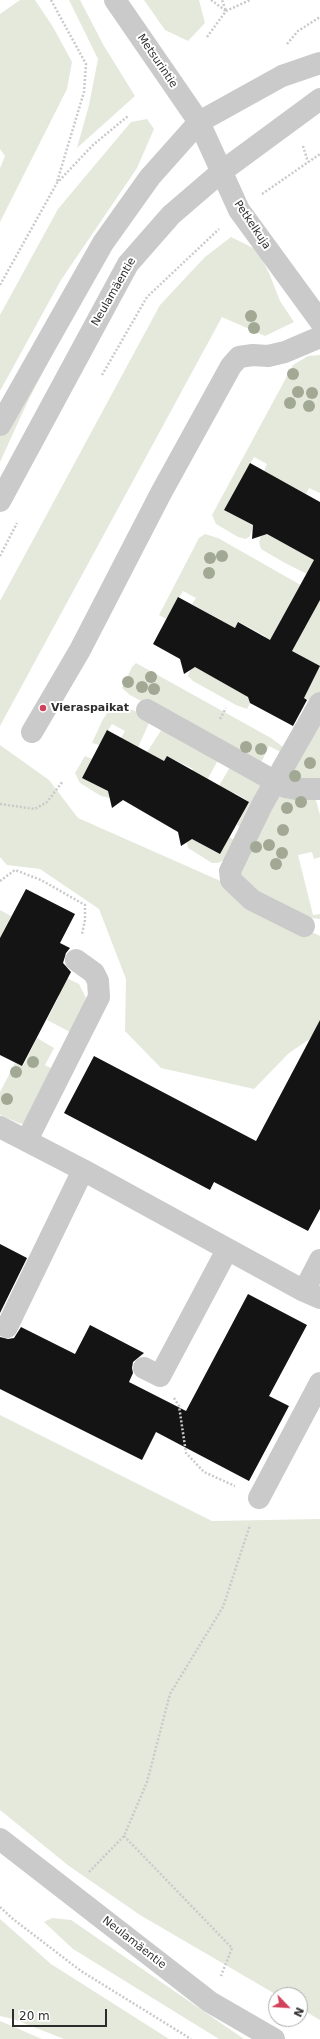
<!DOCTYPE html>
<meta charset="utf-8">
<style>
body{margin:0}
#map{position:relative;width:320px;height:2039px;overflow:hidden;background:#fff;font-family:"DejaVu Sans",sans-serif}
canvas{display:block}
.north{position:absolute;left:268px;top:1987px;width:40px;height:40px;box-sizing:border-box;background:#fff;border:1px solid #ababab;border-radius:50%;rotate:115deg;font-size:11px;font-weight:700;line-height:16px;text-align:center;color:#2d2d2d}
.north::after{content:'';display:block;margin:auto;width:14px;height:18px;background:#d2415c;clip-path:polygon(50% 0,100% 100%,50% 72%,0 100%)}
.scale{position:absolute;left:12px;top:2009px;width:95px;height:18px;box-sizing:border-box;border:2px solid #2d2d2d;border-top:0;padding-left:5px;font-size:12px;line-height:14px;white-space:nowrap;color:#2d2d2d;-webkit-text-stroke:3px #fff;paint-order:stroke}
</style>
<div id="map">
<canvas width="320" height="2039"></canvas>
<div class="north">N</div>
<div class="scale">20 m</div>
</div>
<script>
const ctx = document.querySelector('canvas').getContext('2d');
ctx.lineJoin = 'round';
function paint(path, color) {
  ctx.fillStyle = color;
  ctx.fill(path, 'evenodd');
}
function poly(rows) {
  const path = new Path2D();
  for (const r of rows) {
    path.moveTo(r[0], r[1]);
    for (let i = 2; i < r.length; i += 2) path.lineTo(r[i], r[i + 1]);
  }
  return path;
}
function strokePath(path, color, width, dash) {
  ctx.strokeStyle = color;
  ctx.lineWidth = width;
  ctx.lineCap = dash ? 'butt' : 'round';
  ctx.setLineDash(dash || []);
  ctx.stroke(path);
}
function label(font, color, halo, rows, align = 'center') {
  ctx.font = font + ' "DejaVu Sans",sans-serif';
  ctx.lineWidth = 4;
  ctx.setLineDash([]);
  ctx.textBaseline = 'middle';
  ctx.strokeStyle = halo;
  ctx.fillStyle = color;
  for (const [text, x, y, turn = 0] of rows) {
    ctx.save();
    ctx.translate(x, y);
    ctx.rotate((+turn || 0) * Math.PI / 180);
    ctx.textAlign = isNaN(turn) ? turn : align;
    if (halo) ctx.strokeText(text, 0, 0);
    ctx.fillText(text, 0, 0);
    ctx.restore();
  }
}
const green = poly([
 [20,0,35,0,53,27,72,62,67,89,0,222,0,168,5,156,0,149,0,14],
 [69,0,80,0,104,46,135,96,77,148,89,105,98,59],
 [144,0,199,0,205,23,188,41,165,30],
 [147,119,154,129,137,168,61,280,0,391,0,315,58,209,131,122],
 [231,237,257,250,269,273,280,301,294,322,265,336,222,317,0,726,0,601,160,305,205,257],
 [53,353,28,401,0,462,0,436],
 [320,355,320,493,309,488,306,494,264,471,267,464,254,457,224,510,253,525,250,536,246,539,238,537,216,524,212,515,293,365,308,356],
 [205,534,218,538,320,596,320,692,314,702,304,698,320,667,261,643,265,636,239,622,235,628,192,604,196,598,183,591,166,619,159,615,199,538],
 [267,534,294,549,320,563,307,574,285,563,261,549,259,542,261,536],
 [136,663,271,738,283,747,284,754,269,746,260,765,130,695,122,688,132,667],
 [195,667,248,697,250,703,247,709,236,705,193,681,188,676,190,670],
 [121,705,144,715,150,721,138,747,121,738,125,731,112,724,99,745,92,743,102,721,109,710,115,706],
 [320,719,320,782,289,777],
 [162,729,218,760,205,784,190,776,193,769,167,756,164,761,147,752],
 [0,745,49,780,78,818,225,883,252,903,320,936,320,1032,289,1053,254,1089,161,1068,125,1031,126,979,99,909,40,869,7,865,0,857],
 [85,756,92,759,82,778,108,791,110,798,101,796,80,783,75,773],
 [230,767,261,785,243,828,237,825,248,801,235,793,231,799,216,791],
 [278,796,316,800,320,815,320,857,314,859,312,852,298,855,313,915,320,914,320,919,302,917,278,906,240,879,244,855],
 [229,837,236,841,224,860,218,863,212,863,188,848,187,842,192,839,220,854],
 [0,910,11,916,3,932,10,936,0,947],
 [53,957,68,966,62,976,79,984,86,998,72,1033,47,1020,59,996,38,985],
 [37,1038,54,1048,45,1065,55,1070,25,1123,21,1124,0,1115,0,1092,15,1063,23,1066],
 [0,1415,212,1521,320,1519,320,2020,300,2008,300,1995,277,1995,140,1915,69,1866,0,1810],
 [52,1918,71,1920,244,2039,219,2039,73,1949,44,1922],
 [0,1919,51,1964,169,2039,64,2039,13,2019,0,2016],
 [0,2021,42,2039,0,2039]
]);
const building = poly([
 [250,463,320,502,320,600,292,651,320,666,304,698,307,700,293,726,250,703,248,697,195,667,184,674,180,659,153,644,178,597,235,628,238,622,270,640,314,560,267,534,252,539,253,525,224,510],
 [107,730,164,761,167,756,249,802,220,854,192,839,181,846,178,832,123,800,112,808,108,791,82,778],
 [26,889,75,914,60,943,70,948,66,953,63,963,71,972,22,1066,0,1055,0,938],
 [320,1020,320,1209,308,1231,214,1182,210,1190,64,1113,94,1056,256,1141],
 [0,1244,27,1258,0,1313],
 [248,1294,307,1325,269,1396,289,1406,249,1481,156,1432,142,1460,0,1389,0,1337,8,1339,14,1338,21,1327,75,1354,90,1325,144,1353,133,1362,132,1368,133,1373,129,1382,186,1411]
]);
const path = poly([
 [51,0,86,64,84,92,57,182],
 [211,0,226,11,222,0],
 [207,37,226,11,250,0],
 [287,44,298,31,320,17],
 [303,146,308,162],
 [262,194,320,154],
 [0,285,57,183,93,145,128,116],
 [102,375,147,297,219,229],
 [0,556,17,523],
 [220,719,226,708],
 [0,804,35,809,47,802,63,781],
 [0,881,15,870,41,880,85,905,85,920,82,934],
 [174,1398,179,1406,186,1453,204,1472,235,1486],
 [124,1836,232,1948,221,1976],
 [89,1872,124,1836,147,1782,170,1694,223,1607,250,1525],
 [0,1907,13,1919,81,1971,191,2039]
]);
const minor = poly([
 [115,0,199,122,239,210,320,321],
 [0,425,103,243,150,177,199,122,282,76,320,63],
 [0,501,128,264,171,215,221,172,320,99],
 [147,710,285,787,296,789,320,789],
 [32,732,80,650,161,493,231,366,239,357,253,355,268,356,285,352,320,337],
 [304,926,252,900,231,880,230,871,262,805,320,703],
 [0,1127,83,1170,304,1291,320,1298],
 [27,1140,99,997,98,981,94,973,76,960],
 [304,1291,320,1260],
 [7,1327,83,1170],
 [144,1368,160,1376,227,1250],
 [259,1498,320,1383],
 [0,1839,210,2002,274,2039]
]);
const trees = [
 [251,316],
 [254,328],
 [293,374],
 [298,392],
 [312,393],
 [290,403],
 [309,406],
 [222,556],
 [210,558],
 [209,573],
 [151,677],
 [128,682],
 [142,687],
 [154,689],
 [246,747],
 [261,749],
 [310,763],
 [295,776],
 [301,802],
 [287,808],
 [283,830],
 [269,845],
 [256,847],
 [282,853],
 [276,864],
 [33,1062],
 [16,1072],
 [7,1099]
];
const markers = [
 [43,708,4,"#d2415c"]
];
const streetNames = [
 ["Metsurintie",157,61,56],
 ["Petkelkuja",252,225,56],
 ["Neulamäentie",114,292,-60],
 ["Neulamäentie",134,1943,38]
];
const poiNames = [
 ["Vieraspaikat",51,708]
];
paint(green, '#e4e9dc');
paint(building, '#141414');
strokePath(path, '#cacaca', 2.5, [2, 2]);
strokePath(minor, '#cacaca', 22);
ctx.fillStyle = '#a1a995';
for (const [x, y] of trees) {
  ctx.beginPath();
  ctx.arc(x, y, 6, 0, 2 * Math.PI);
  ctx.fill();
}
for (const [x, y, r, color] of markers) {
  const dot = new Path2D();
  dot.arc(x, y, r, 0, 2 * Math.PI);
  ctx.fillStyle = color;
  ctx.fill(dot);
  strokePath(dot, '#fff', 1.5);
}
label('11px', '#2d2d2d', '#fff', streetNames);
label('bold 11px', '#2d2d2d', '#fff', poiNames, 'left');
</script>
